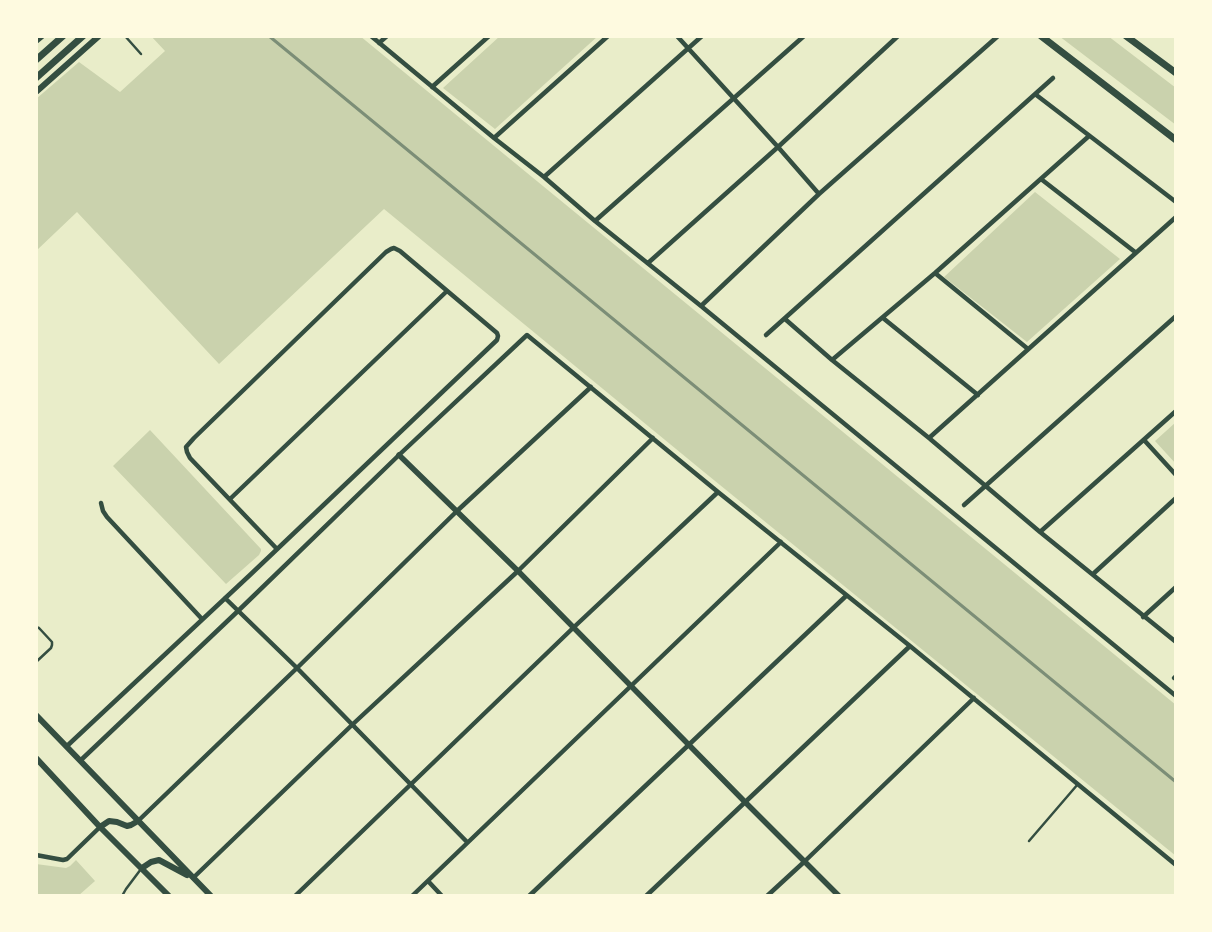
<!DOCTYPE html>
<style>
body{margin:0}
#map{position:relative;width:1212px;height:932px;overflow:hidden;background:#e9edc9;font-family:"PT Sans Narrow",sans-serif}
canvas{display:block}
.frame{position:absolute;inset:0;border:38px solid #fefae0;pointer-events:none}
</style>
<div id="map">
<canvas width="1212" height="932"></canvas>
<div class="frame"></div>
</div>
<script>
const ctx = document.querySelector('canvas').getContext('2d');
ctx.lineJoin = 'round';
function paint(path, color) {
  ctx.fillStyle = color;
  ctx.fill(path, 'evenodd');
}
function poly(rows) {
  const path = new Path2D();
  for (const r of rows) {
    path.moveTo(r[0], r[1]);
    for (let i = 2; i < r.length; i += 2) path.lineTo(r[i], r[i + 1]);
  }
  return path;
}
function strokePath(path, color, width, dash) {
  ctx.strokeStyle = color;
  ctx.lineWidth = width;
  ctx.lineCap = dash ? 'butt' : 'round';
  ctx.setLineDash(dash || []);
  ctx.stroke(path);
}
const green = poly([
 [151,36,360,36,1176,705,1176,856,704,472,384,209,219,364,77,212,36,251,36,99,79,62,120,92,165,51],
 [500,36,598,36,495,129,443,88],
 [1059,36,1108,36,1176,88,1176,125],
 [1035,192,1120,259,1027,342,944,277],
 [1176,422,1176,464,1155,441],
 [150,430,261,549,261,551,259,555,226,584,113,466],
 [76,860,95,881,78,896,36,896,36,864,66,868,70,866]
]);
const service = poly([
 [125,36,141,54],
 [36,627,39,628,52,642,52,645,51,648,36,662],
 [1029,841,1078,784],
 [122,896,126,889,141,869]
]);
const minor = poly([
 [371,36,494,138,544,177,595,221,701,306,1176,696],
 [677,36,778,147,819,194],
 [379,43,387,36],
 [432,87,489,36],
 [1035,94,1176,202],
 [494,138,608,36],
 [544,177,702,36],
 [1041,179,1135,252],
 [595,221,804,36],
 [648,263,778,147,898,36],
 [935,273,1028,349],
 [701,306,819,194,998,36],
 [883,318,978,395],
 [785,319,832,360,929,438,1040,532,1176,642],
 [766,335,1053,78],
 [832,360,935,273,1089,136],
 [929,438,1176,217],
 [1144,440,1176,475],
 [230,499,447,291],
 [101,503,103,511,107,517,202,619],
 [964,505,1176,316],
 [1040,532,1176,411],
 [1093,574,1176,498],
 [225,598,297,668,467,842],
 [1143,617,1176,587],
 [1174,678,1176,676],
 [67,746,251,574,497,340,498,336,497,333,400,251,394,248,391,249,386,252,194,438,186,447,187,452,190,458,277,549],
 [81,760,238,611,399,455,527,335,718,492,910,646,1176,865],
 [138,821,297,668,457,511,591,387],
 [36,855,63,860,67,859,100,827],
 [193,878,353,724,518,571,653,438],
 [428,881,442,896],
 [295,896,573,628,718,492],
 [412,896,781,542],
 [529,896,846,596],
 [646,896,910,646],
 [767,896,804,862,974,698]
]);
const tertiary = poly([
 [399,455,518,571,745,802,839,896]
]);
const secondary = poly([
 [36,41,42,36],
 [36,92,99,36],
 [36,715,211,896],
 [36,758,100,827,169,896],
 [100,827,109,821,117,822,127,826,131,825,138,821],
 [142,868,151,862,159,860,187,875]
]);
const primary = poly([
 [1041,36,1176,140],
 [1126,36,1176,73],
 [36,60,63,36],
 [36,78,83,36]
]);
const rail = poly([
 [269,36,1176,782]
]);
paint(green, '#cad2ad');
strokePath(service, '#344e41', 2.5);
strokePath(minor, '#344e41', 4.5);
strokePath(tertiary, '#344e41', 5.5);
strokePath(secondary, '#344e41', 6);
strokePath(primary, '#344e41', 7);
strokePath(rail, '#7c8e77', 3);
</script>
